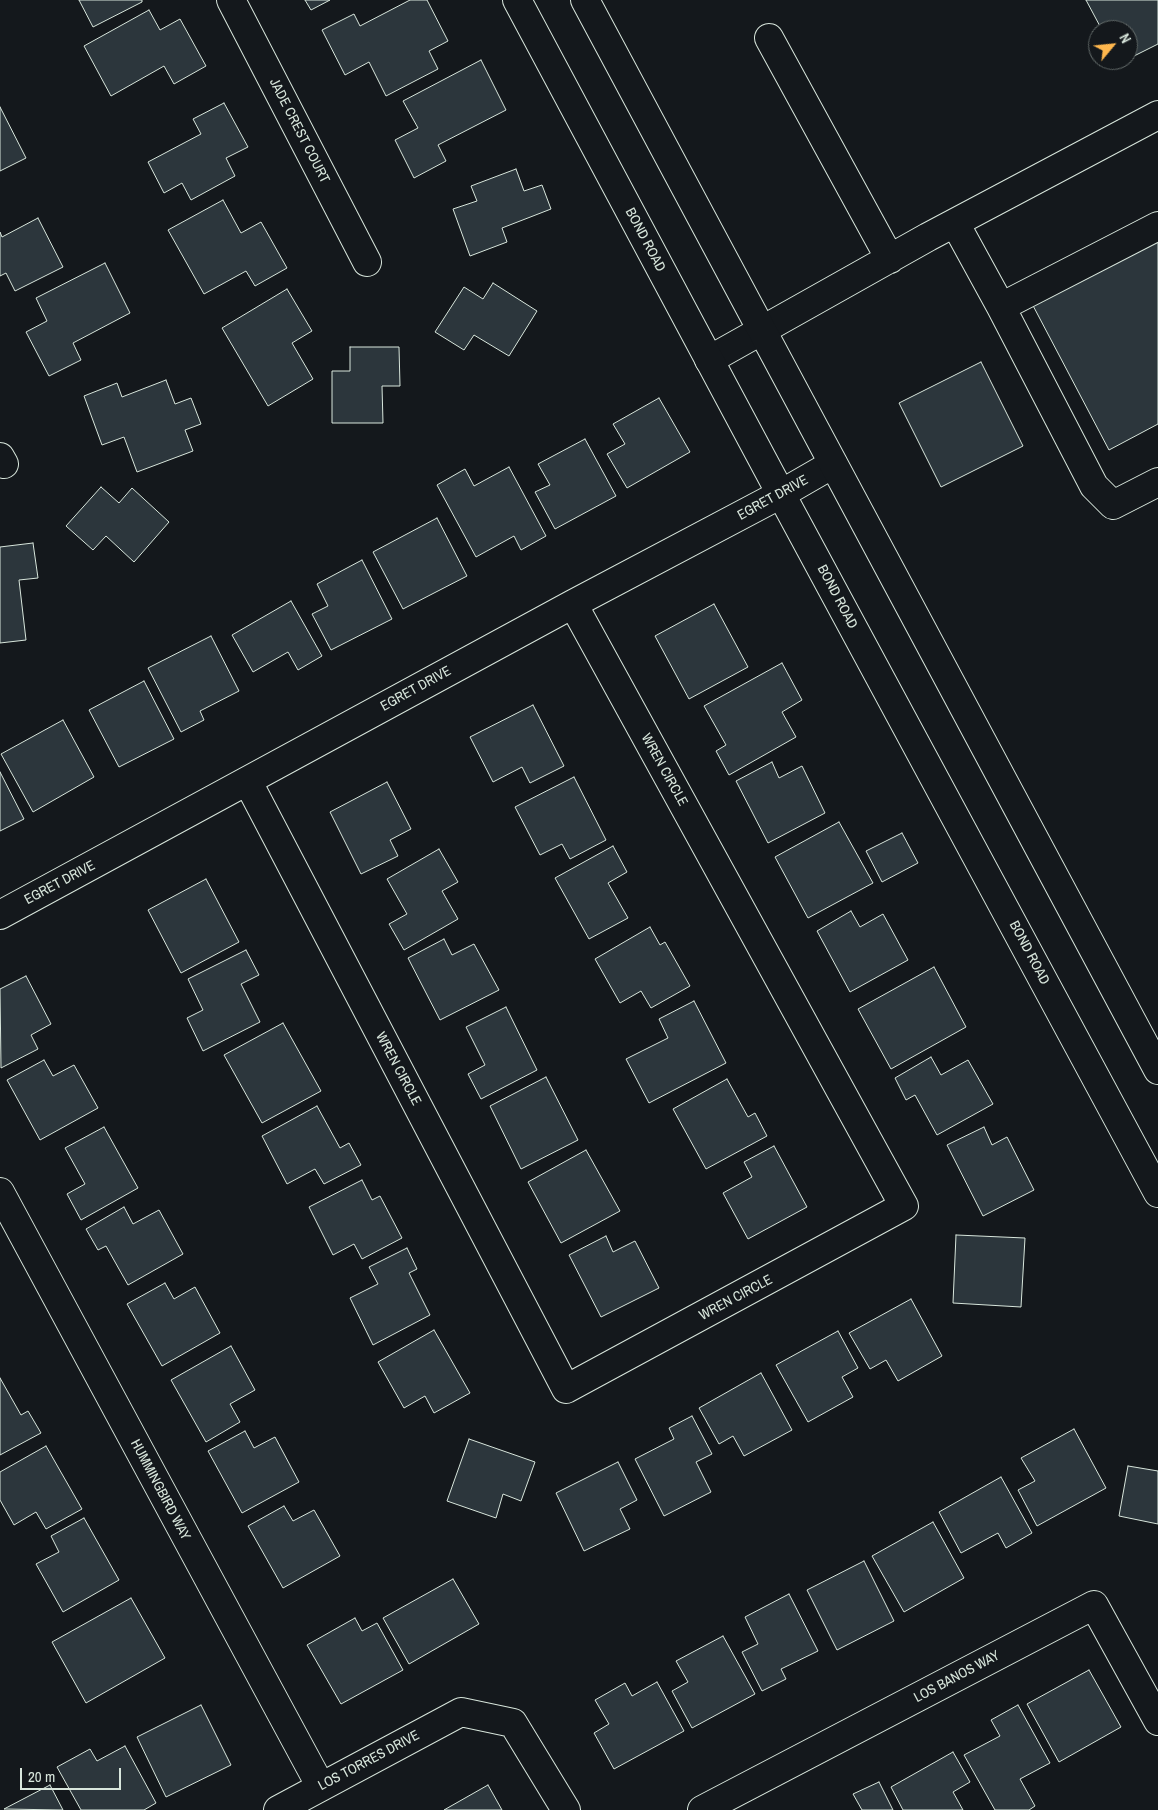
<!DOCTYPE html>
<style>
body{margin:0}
#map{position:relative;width:1158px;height:1810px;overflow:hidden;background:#14181c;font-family:"Archivo Narrow",sans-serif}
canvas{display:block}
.north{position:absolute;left:1088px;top:20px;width:50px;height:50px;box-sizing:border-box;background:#14181c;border:1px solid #626a69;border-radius:50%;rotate:62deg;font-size:14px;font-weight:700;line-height:20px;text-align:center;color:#d8e6dc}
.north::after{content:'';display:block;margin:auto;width:18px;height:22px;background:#ffb74d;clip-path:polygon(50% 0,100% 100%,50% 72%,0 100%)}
.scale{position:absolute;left:20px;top:1768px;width:101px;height:22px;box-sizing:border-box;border:2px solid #d8e6dc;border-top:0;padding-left:6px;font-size:15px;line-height:18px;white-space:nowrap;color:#d8e6dc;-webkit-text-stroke:4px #14181c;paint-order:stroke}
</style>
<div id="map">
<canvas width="1158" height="1810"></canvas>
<div class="north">N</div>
<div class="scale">20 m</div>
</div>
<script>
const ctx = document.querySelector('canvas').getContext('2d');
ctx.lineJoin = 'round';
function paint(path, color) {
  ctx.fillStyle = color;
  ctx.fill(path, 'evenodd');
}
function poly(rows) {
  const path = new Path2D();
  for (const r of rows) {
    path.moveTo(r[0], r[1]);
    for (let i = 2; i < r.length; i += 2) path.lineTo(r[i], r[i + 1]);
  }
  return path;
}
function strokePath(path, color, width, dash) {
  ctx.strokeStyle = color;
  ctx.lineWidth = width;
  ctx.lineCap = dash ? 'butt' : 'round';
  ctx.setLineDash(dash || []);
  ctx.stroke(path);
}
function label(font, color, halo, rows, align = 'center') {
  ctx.font = font + ' "Archivo Narrow",sans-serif';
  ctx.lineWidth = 4;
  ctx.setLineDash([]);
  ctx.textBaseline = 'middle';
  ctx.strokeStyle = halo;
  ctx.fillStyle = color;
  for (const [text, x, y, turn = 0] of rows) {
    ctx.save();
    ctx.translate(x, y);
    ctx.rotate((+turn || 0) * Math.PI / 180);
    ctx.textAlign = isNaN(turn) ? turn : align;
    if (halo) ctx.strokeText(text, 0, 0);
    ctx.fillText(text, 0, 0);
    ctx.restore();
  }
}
const building = poly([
 [79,0,142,0,142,2,93,27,79,0],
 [305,0,330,0,311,10,305,0],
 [410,0,427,0,448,41,429,51,438,69,386,96,369,62,345,75,322,30,354,14,360,26,410,0],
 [1086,0,1158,0,1158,44,1128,59,1128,30,1102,30,1086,0],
 [149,10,160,30,180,19,206,66,174,84,164,66,111,96,84,46,149,10],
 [481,60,506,110,438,145,446,161,414,178,395,140,418,128,403,101,481,60],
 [224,103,248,147,226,158,235,176,191,200,182,183,164,193,148,162,201,134,193,119,224,103],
 [0,107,26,158,0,171,0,107],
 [516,169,524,191,542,185,551,209,502,228,507,242,470,256,453,209,477,201,471,186,516,169],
 [223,200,241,233,261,222,287,268,255,286,246,271,204,294,168,230,223,200],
 [38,218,63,267,15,291,6,273,0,276,0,232,2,237,38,218],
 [1158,230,1158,424,1109,450,1029,298,1158,230],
 [105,263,130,313,73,343,81,360,49,376,26,332,47,321,36,298,105,263],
 [493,283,537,311,509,356,474,335,464,350,435,332,464,287,483,299,493,283],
 [287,289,312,331,292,343,313,379,268,406,222,328,287,289],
 [350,347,399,347,400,386,382,386,383,423,332,423,332,371,350,371,350,347],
 [981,362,1023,446,941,487,899,403,981,362],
 [166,380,175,404,191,398,201,424,185,430,193,451,137,472,124,437,102,445,84,396,117,383,122,397,166,380],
 [659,398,690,452,627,488,607,454,625,444,613,424,659,398],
 [585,439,616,496,555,529,535,492,550,485,538,464,585,439],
 [509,467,546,536,521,550,514,536,476,557,437,485,465,469,474,486,509,467],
 [101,487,119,503,132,488,169,522,134,562,106,536,93,550,66,526,101,487],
 [437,518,467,576,403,609,373,552,437,518],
 [33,543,38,578,19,580,26,640,0,643,0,547,33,543],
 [362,560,392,619,331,650,312,614,328,606,317,584,362,560],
 [291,601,322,656,298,670,288,652,253,672,232,635,291,601],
 [714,604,748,667,689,699,655,636,714,604],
 [211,636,239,691,200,711,204,720,181,732,148,668,211,636],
 [782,663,802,700,782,712,796,737,729,775,716,751,726,745,704,706,782,663],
 [144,681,174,739,119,767,89,710,144,681],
 [533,705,564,766,530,783,522,767,493,782,470,737,533,705],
 [63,720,94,777,33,812,1,754,63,720],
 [772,762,779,778,802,766,825,813,768,843,736,781,772,762],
 [0,772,24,819,0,831,0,772],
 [574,777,606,840,570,859,562,844,540,855,515,807,574,777],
 [387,782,411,829,390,840,398,856,361,874,330,812,387,782],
 [839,822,873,883,808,918,775,857,839,822],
 [902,833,918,863,882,882,866,851,902,833],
 [613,846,627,872,608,883,628,918,589,939,555,878,613,846],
 [439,849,458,882,442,891,458,919,404,950,389,924,407,914,387,879,439,849],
 [206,879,239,942,181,973,148,910,206,879],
 [851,911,860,927,883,914,908,960,850,992,817,931,851,911],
 [650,927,660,945,665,942,690,986,651,1008,641,991,620,1003,595,959,650,927],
 [444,939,452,955,474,944,499,990,440,1020,408,958,444,939],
 [246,950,259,975,241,984,260,1022,203,1051,187,1018,203,1010,188,979,246,950],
 [934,967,966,1027,891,1069,858,1009,934,967],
 [26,976,51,1024,31,1035,38,1049,1,1068,0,989,26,976],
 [694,1001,726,1063,649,1103,626,1059,668,1038,659,1019,694,1001],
 [506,1007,537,1070,481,1099,468,1074,485,1065,466,1027,506,1007],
 [283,1023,321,1091,262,1123,224,1055,283,1023],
 [931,1057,941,1075,968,1060,993,1104,937,1135,915,1095,906,1100,895,1078,931,1057],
 [44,1060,53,1076,74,1065,98,1108,40,1140,7,1080,44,1060],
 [546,1077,578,1140,521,1169,490,1106,546,1077],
 [727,1079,748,1117,755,1113,767,1136,706,1169,673,1109,727,1079],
 [317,1106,340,1148,349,1143,361,1165,324,1184,315,1169,287,1184,262,1136,317,1106],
 [104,1127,138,1188,81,1220,67,1194,85,1184,65,1148,104,1127],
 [984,1127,992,1145,1007,1137,1034,1190,983,1216,947,1145,984,1127],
 [774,1146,807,1207,748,1239,723,1193,752,1177,744,1162,774,1146],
 [586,1150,620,1211,561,1243,528,1182,586,1150],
 [362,1180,372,1200,380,1196,402,1238,362,1259,354,1244,333,1255,309,1207,362,1180],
 [124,1207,133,1224,159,1210,183,1254,128,1285,106,1246,98,1250,86,1229,124,1207],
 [956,1235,1025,1238,1021,1307,953,1303,956,1235],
 [606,1236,613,1252,635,1241,659,1288,601,1317,569,1255,606,1236],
 [407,1248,417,1269,409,1273,430,1315,373,1345,350,1298,378,1284,369,1267,407,1248],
 [165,1283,174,1299,195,1287,220,1333,162,1366,127,1304,165,1283],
 [911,1299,942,1356,898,1381,886,1360,870,1369,849,1333,911,1299],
 [434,1330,470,1393,434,1413,425,1396,404,1408,378,1362,434,1330],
 [838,1331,858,1368,842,1377,853,1397,808,1422,776,1365,838,1331],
 [231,1346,255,1390,230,1404,240,1422,206,1442,171,1380,231,1346],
 [761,1373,792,1430,744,1456,733,1436,719,1444,699,1408,761,1373],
 [0,1378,21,1415,28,1411,41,1433,0,1455,0,1378],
 [692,1416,712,1454,696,1462,711,1492,664,1516,635,1459,674,1439,669,1428,692,1416],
 [1074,1429,1106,1488,1037,1526,1018,1490,1035,1481,1021,1458,1074,1429],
 [245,1431,254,1448,275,1437,299,1482,242,1513,208,1451,245,1431],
 [469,1439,535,1462,521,1501,503,1494,496,1518,447,1501,469,1439],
 [46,1446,82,1509,46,1529,36,1512,14,1525,0,1500,0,1472,46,1446],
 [618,1462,637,1500,620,1509,630,1529,584,1551,556,1493,618,1462],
 [1128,1466,1158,1471,1158,1524,1119,1516,1128,1466],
 [1001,1477,1032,1533,1006,1548,998,1533,961,1553,939,1512,1001,1477],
 [284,1506,293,1521,314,1510,340,1556,283,1588,248,1526,284,1506],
 [84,1518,119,1580,63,1612,36,1564,59,1552,51,1536,84,1518],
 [933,1522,964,1578,904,1612,872,1556,933,1522],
 [864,1561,894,1621,837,1650,807,1590,864,1561],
 [453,1579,479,1624,409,1664,383,1618,453,1579],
 [789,1594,818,1651,781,1669,786,1679,762,1691,742,1652,758,1644,745,1617,789,1594],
 [131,1598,165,1658,86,1703,52,1642,131,1598],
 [355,1618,362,1631,377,1623,403,1670,341,1704,307,1645,355,1618],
 [723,1636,755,1694,692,1728,672,1691,688,1682,676,1661,723,1636],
 [1089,1670,1121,1727,1059,1762,1027,1704,1089,1670],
 [657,1682,684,1731,614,1769,594,1733,609,1724,595,1700,625,1683,632,1696,657,1682],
 [201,1705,231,1765,166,1797,137,1737,201,1705],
 [1018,1705,1050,1763,1020,1779,1035,1806,1029,1810,995,1810,964,1755,1000,1736,991,1720,1018,1705],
 [125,1746,156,1803,144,1810,81,1810,57,1767,90,1749,97,1761,125,1746],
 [953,1752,970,1782,953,1792,963,1810,903,1810,891,1787,953,1752],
 [879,1782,893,1810,862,1810,853,1794,879,1782],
 [50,1785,63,1810,4,1809,50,1785],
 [488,1785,502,1810,444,1810,488,1785]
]);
const minor = poly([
 [231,0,367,262],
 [769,38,890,259],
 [955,223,1001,307,1094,486,1113,505,1158,482],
 [1001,307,1158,226],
 [709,360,928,237,1158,115],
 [0,457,4,464],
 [248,782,566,1389,904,1206,573,604],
 [0,915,573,604,781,494,833,464],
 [0,1192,321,1787],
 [278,1810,461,1712,513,1723,566,1810],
 [702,1810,1094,1605,1158,1721]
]);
const major = poly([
 [517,0,781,494,1158,1193],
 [585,0,1158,1070]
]);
const streetNames = [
 ["JADE CREST COURT",299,131,63],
 ["BOND ROAD",645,240,62],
 ["EGRET DRIVE",773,498,-29],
 ["BOND ROAD",837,597,62],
 ["EGRET DRIVE",416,689,-29],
 ["WREN CIRCLE",664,770,61],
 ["EGRET DRIVE",60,883,-28],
 ["BOND ROAD",1029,953,62],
 ["WREN CIRCLE",398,1069,62],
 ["WREN CIRCLE",736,1298,-28],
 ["HUMMINGBIRD WAY",160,1490,62],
 ["LOS BANOS WAY",957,1677,-28],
 ["LOS TORRES DRIVE",369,1761,-28]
];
paint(building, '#2c363c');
strokePath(building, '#d8e6dc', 1);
strokePath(minor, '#d8e6dc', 30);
strokePath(major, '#d8e6dc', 30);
strokePath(minor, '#14181c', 28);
strokePath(major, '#14181c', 28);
label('14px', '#d8e6dc', '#14181c', streetNames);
</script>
